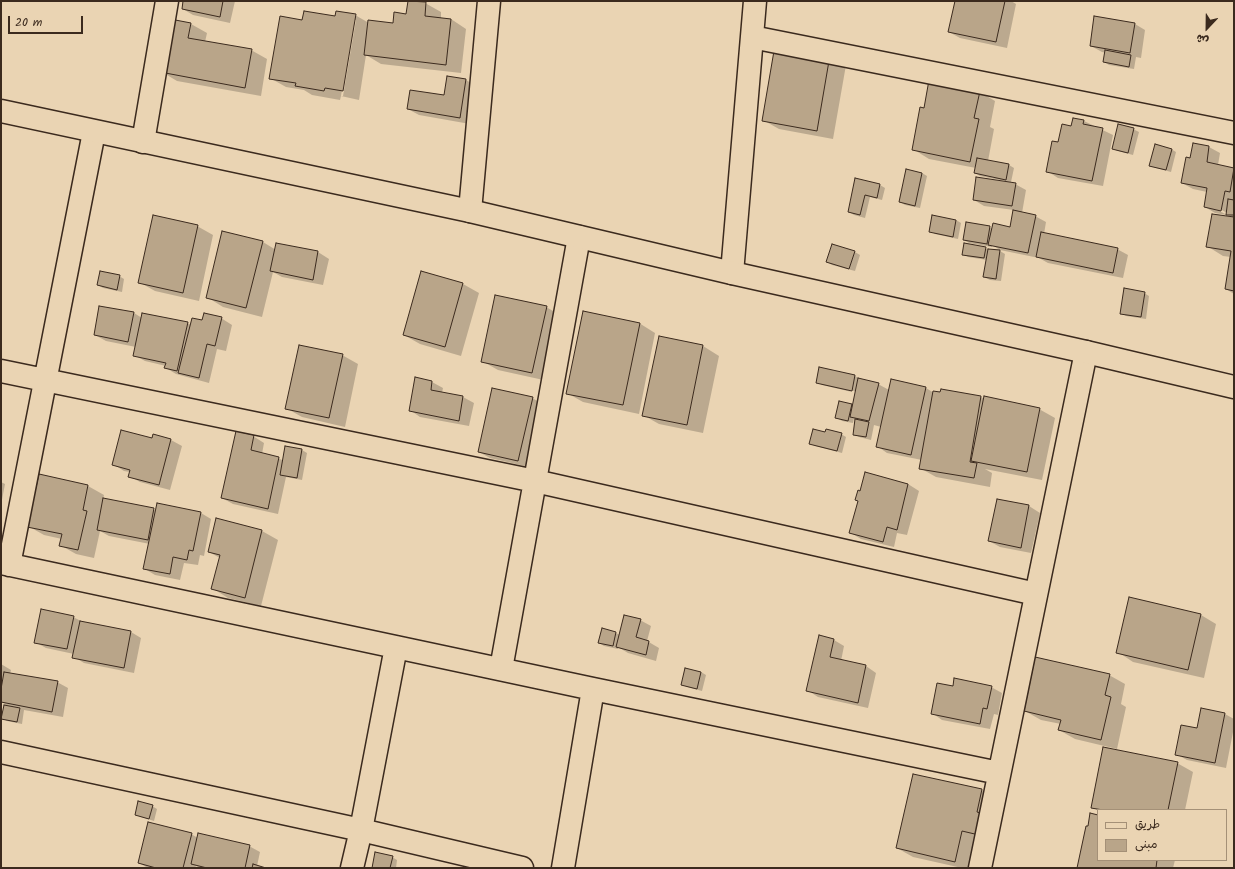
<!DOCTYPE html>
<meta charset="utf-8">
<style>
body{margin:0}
#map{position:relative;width:1235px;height:869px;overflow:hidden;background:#ead4b3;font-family:Kalam,"Playpen Sans Arabic",sans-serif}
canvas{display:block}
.frame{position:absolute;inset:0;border:2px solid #3b2a1e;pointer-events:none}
.legend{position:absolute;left:1097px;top:809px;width:130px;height:52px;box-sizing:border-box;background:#ead4b3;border:1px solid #a49077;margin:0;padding:5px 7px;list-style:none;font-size:12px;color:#3b2a1e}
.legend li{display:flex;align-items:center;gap:8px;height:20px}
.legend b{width:20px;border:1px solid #a49077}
.north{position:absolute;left:1187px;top:8px;width:40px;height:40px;-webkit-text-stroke:3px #ead4b3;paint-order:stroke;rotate:202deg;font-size:11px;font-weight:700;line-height:16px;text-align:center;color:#3b2a1e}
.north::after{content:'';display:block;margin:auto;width:14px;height:18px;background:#3b2a1e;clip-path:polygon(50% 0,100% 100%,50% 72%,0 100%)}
.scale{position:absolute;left:8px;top:16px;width:75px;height:18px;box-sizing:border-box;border:2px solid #3b2a1e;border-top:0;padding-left:5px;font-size:12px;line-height:14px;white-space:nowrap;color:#3b2a1e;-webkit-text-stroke:3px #ead4b3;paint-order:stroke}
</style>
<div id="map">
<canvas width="1235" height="869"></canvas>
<div class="frame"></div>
<ul class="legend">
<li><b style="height:5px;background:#ead4b3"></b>طريق</li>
<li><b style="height:11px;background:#b9a589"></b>مبنى</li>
</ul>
<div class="north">ش</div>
<div class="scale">20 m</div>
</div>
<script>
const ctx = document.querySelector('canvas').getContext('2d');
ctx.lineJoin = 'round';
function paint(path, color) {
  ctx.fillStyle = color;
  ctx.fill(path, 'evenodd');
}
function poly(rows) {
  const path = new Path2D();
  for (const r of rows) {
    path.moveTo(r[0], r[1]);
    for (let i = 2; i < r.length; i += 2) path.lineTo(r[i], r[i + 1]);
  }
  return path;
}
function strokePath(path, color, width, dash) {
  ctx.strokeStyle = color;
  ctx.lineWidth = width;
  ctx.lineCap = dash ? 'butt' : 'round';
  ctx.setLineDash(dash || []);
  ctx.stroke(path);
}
const shadow = poly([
 [184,1,235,1,230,23,193,15,183,9],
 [409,1,425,3,441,12,441,18,451,19,466,29,461,73,381,64,366,55,359,100,341,96,340,100,312,95,304,90,286,87,270,78,303,21,355,15,369,23,394,24,407,15],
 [354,20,356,20,343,96,341,96],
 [956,1,1011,1,1016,4,1007,48,960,38,949,32],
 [171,20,191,24,207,33,205,42,251,50,267,59,261,96,177,81,162,72],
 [1135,24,1145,30,1141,58,1136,57,1134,69,1109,65,1104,62,1106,53,1102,52,1091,46],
 [776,46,846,65,833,139,779,129,763,120],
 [466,80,476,86,470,124,419,115,408,109,445,96],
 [980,92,995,101,990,127,994,129,988,161,1009,165,1014,168,1011,182,980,176,975,173,976,168,929,159,913,149,924,109],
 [1084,121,1113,135,1103,186,1058,178,1047,171,1059,143,1072,127],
 [1133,129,1139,132,1133,155,1118,151,1113,149],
 [1194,144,1209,147,1220,153,1218,165,1234,169,1234,294,1226,289,1231,257,1223,256,1207,246,1232,216,1227,215,1227,213,1217,207,1216,209,1227,215,1215,213,1205,207,1207,192,1193,189,1182,183,1191,160],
 [1171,149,1176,152,1171,172,1156,168,1151,166],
 [922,173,927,176,920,208,905,205,900,202],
 [856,179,880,185,885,188,882,200,870,197,865,218,854,215,849,212],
 [1015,184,1026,190,1022,213,1035,216,1046,222,1044,234,1117,249,1128,255,1123,278,1048,263,1039,258,1000,250,992,245,992,247,969,243,964,240,989,227,993,229,1011,228,1014,210,984,206,974,200],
 [956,220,961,223,958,239,935,234,930,231],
 [197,226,213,235,199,301,155,291,139,282],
 [263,242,276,250,277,244,318,252,329,259,323,285,282,277,273,272,262,317,223,307,207,297],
 [985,248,989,250,1000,251,1005,254,1001,281,990,280,984,277,987,260,968,257,963,254],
 [855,252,860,255,855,271,832,265,827,262],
 [421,272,463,284,479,293,461,356,420,344,404,335],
 [119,276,124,279,122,292,103,288,98,285],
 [1144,293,1149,296,1146,319,1126,316,1121,313],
 [546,307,562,316,548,381,498,370,482,361],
 [134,313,142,318,187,323,191,325,221,318,232,325,226,351,217,349,209,383,176,374,166,368,166,366,145,361,134,355,136,347,106,341,95,335],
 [639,323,655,333,639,414,583,402,567,393],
 [659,338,703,346,719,356,703,433,659,424,643,415],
 [342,355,358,364,345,427,302,417,286,408],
 [820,368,855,376,860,379,878,384,889,390,891,381,926,388,934,393,981,397,984,399,1039,409,1055,418,1042,480,985,469,992,473,990,487,936,477,920,468,922,460,887,453,877,446,881,427,874,425,871,440,859,437,854,434,856,419,854,418,853,423,842,421,837,418,851,405,853,406,856,392,848,388,847,390,852,392,822,385,817,382],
 [415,379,432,382,443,388,442,393,463,397,474,403,469,426,420,417,410,410],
 [532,398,543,404,529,467,490,458,479,452],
 [826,433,841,434,846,437,842,453,815,446,810,443],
 [154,435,171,440,182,446,170,490,140,482,129,476,130,472,124,471,113,464,153,439],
 [253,436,264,443,262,454,278,458,284,461,286,448,302,450,307,453,302,480,286,477,278,514,233,504,222,498],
 [866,474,908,484,919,491,907,535,897,533,894,547,861,539,851,533],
 [40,475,88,486,104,495,103,499,153,509,156,511,201,513,211,519,204,556,200,555,198,565,184,563,180,580,155,575,145,569,150,544,109,536,100,531,94,558,76,554,60,545,62,539,44,535,28,526],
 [1,482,5,484,1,505],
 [997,500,1029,506,1040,513,1031,553,1000,547,989,541],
 [262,531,278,540,261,606,228,598,212,588,220,558,209,552],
 [1201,615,1216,624,1204,678,1133,662,1118,652],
 [73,617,83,622,131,632,141,638,134,673,84,663,74,657,74,654,46,648,35,642],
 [640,620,651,626,647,641,659,648,656,661,628,653,618,647,618,649,604,646,599,643,616,633,620,635],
 [834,640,844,646,841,661,866,666,876,673,868,708,818,697,807,690],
 [1,664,11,670,10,674,57,682,68,688,63,717,24,710,22,724,7,721,2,718,1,721,1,713,3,714,5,704,1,702],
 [701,672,706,675,702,691,687,687,682,684],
 [1109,675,1125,684,1121,704,1126,707,1117,749,1075,739,1059,730,1061,724,1041,720,1025,711],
 [991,687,1002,693,998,715,994,714,990,729,942,720,932,713,953,688],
 [1225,714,1234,719,1234,727,1226,768,1187,760,1176,754,1198,729],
 [1177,763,1193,772,1185,810,1098,810,1092,807],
 [982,790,997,800,971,868,962,868,913,857,897,848],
 [152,806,157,809,154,821,141,817,136,814],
 [1098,816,1098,860,1175,860,1173,868,1078,868,1089,828],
 [191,834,198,838,249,846,260,852,257,866,263,868,200,868,196,866,195,868,148,868,139,863],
 [392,857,397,860,396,868,373,868]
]);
const building = poly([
 [183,1,223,1,220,17,182,9,183,1],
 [408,1,426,2,425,16,451,19,446,65,364,55,368,20,393,23,394,12,406,14,408,1],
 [955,1,1005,1,996,42,948,32,955,1],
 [304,11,335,16,336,11,356,14,343,91,325,88,324,91,295,86,296,83,269,79,280,16,302,20,304,11],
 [1094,16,1135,23,1130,53,1090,46,1094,16],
 [170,19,191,23,188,38,252,49,245,88,160,72,170,19],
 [775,45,830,55,817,131,762,121,775,45],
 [1105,50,1131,55,1129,67,1103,62,1105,50],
 [447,76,466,79,460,118,407,109,410,90,444,95,447,76],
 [929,80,980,91,974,118,979,119,970,162,912,150,920,107,924,108,929,80],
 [1073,118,1084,120,1083,124,1103,128,1092,181,1046,172,1052,141,1058,142,1062,124,1071,126,1073,118],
 [1118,124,1134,128,1128,153,1112,149,1118,124],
 [1193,143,1209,146,1207,162,1234,168,1230,192,1225,191,1221,211,1204,207,1207,188,1181,183,1186,157,1190,158,1193,143],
 [1155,144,1172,149,1166,170,1149,166,1155,144],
 [977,158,1009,164,1006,180,974,173,977,158],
 [906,169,922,173,915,206,899,202,906,169],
 [976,177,1016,183,1012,206,973,200,976,177],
 [855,178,880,184,877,198,865,195,860,215,848,212,855,178],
 [1228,199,1234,200,1234,215,1226,215,1228,199],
 [1013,210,1036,215,1028,253,988,245,993,223,1010,227,1013,210],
 [1212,214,1234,217,1234,291,1225,289,1231,251,1206,247,1212,214],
 [153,215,198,225,183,293,138,283,153,215],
 [932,215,956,220,953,237,929,232,932,215],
 [966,222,990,226,987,244,963,240,966,222],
 [222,231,263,241,246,308,206,298,222,231],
 [1041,232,1118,248,1113,273,1036,257,1041,232],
 [276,243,318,251,313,280,270,271,276,243],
 [964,243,986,247,984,258,962,255,964,243],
 [832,244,855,251,849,269,826,262,832,244],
 [988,249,1000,250,996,279,983,277,988,249],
 [100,271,120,275,117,290,97,285,100,271],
 [421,271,463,283,445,347,403,335,421,271],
 [1124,288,1145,292,1141,317,1120,314,1124,288],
 [495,295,547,306,532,373,481,362,495,295],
 [99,306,134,312,128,342,94,335,99,306],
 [583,311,640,323,623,405,566,394,583,311],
 [142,313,188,322,177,371,164,368,166,363,133,356,142,313],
 [204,313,222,317,215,346,207,344,199,378,178,373,192,318,202,320,204,313],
 [659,336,703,345,687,425,642,416,659,336],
 [299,345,343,354,329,418,285,409,299,345],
 [819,367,855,375,852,391,816,383,819,367],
 [415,377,432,381,431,390,463,396,459,421,409,411,415,377],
 [858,378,879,383,869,421,850,417,858,378],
 [891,379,926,387,911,455,876,447,891,379],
 [492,388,533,397,518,461,478,452,492,388],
 [941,389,981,396,970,462,977,463,974,478,919,469,933,391,940,392,941,389],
 [984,396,1040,408,1027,472,971,461,984,396],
 [839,401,852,404,848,421,835,418,839,401],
 [855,419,869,422,866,437,853,435,855,419],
 [813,429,825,432,826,429,842,433,837,451,809,444,813,429],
 [121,430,152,438,153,434,171,439,159,485,128,477,130,470,112,465,121,430],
 [236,431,254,435,251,450,279,457,268,509,221,498,236,431],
 [285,446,302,449,297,478,280,475,285,446],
 [865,472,908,484,897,530,887,527,883,542,849,533,858,501,855,500,858,490,860,491,865,472],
 [39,474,88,485,83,510,87,511,78,550,59,546,62,534,27,527,39,474],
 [103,498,154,508,148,540,97,530,103,498],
 [997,499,1029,505,1021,548,988,541,997,499],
 [157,503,201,512,193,551,189,550,187,560,173,557,170,574,143,569,157,503],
 [216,518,262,530,245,598,211,589,220,555,208,552,216,518],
 [1129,597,1201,614,1188,670,1116,653,1129,597],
 [41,609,74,616,67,649,34,643,41,609],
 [624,615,641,619,636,637,649,641,646,655,616,647,624,615],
 [80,621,131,631,124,668,72,658,80,621],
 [602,628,616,632,613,646,598,643,602,628],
 [819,635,834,639,830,657,866,665,858,703,806,691,819,635],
 [1035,657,1110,674,1105,695,1111,697,1101,740,1058,730,1061,720,1024,711,1035,657],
 [685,668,701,672,697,689,681,685,685,668],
 [4,672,58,681,52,712,1,702,1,689,4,672],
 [954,678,992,686,987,709,983,708,980,724,931,714,937,683,953,686,954,678],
 [4,705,20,708,17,722,1,719,4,705],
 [1201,708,1225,713,1215,763,1175,755,1181,725,1197,728,1201,708],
 [1103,747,1178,762,1168,810,1103,810,1091,808,1103,747],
 [913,774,982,789,977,812,984,814,979,835,962,831,955,862,896,848,913,774],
 [138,801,153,805,149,819,135,815,138,801],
 [1090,813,1098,815,1098,860,1157,860,1156,868,1077,868,1086,826,1088,826,1090,813],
 [148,822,192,833,183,868,156,868,138,863,148,822],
 [198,833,250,845,245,868,207,868,191,864,198,833],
 [375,852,393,856,390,868,372,868,375,852],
 [253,864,266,868,252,868,253,864]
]);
const street = poly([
 [752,37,1234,133],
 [143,142,167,1],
 [470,211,489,1],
 [732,273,755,1],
 [1,371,535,481,1036,594],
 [1,563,593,689,999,773],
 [9,565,94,132],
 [501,669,579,237],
 [1,752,361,830,522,868],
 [352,868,361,830,396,647],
 [563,868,593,689],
 [980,868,1086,352]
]);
const secondary = poly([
 [1,111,470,211,732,273,1086,352,1234,387]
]);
paint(shadow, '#0003');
paint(building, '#b9a589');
strokePath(building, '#3b2a1e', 1);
strokePath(street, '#3b2a1e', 25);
strokePath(secondary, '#3b2a1e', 25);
strokePath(street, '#ead4b3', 22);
strokePath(secondary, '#ead4b3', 22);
</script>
